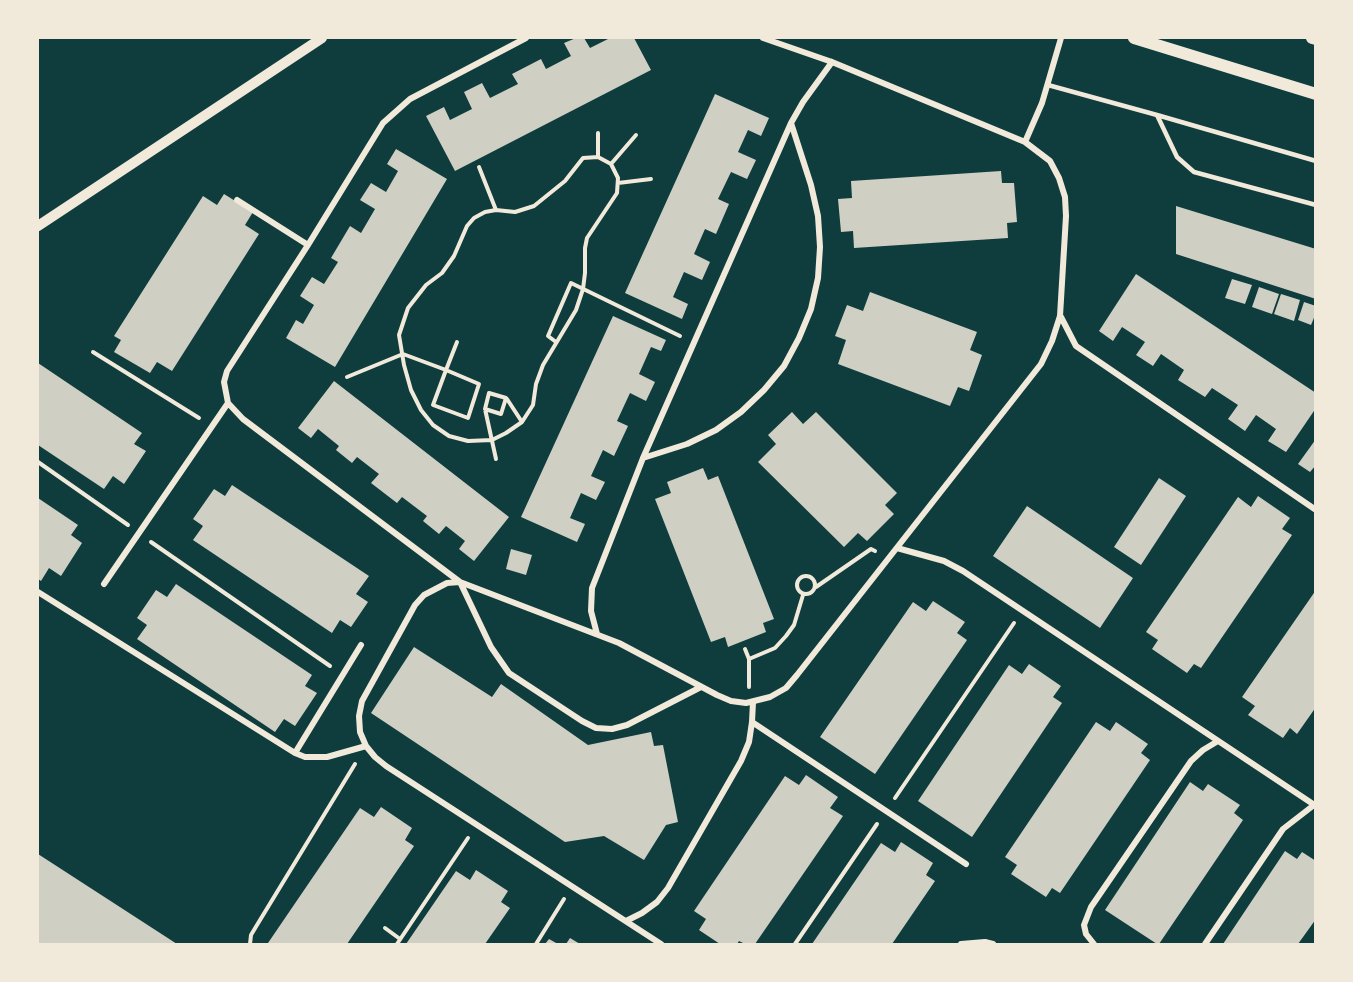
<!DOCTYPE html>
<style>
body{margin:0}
#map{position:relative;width:1353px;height:982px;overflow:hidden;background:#0f3d3e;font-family:Arial,sans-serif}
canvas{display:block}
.frame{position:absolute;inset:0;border:39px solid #f1e9da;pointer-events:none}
</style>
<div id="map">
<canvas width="1353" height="982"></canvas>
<div class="frame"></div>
</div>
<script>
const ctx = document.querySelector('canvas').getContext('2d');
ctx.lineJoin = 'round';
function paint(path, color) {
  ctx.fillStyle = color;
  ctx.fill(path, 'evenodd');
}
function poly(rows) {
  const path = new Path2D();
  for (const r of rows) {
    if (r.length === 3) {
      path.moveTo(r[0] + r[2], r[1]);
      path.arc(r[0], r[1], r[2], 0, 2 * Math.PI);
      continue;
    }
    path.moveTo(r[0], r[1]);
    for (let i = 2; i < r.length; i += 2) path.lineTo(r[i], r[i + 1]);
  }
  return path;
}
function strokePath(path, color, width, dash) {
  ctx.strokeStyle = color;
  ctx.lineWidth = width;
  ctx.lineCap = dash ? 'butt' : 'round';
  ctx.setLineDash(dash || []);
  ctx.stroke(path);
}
const building = poly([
 [576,38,584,38,590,48,610,38,634,38,651,70,455,171,426,116,444,107,450,120,472,109,464,92,482,83,490,98,518,84,512,74,541,59,546,69,571,56,564,43],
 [715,94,769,118,761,136,748,130,738,152,756,160,747,179,731,172,718,199,729,204,716,234,705,229,694,254,710,262,702,280,684,272,673,297,688,304,682,319,625,293],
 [396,149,447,179,335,367,286,338,296,320,303,324,314,305,300,296,312,277,324,284,338,262,331,258,350,226,361,233,375,209,360,200,371,183,386,192,398,171,387,164],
 [1001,171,1002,183,1014,183,1017,222,1007,223,1008,238,854,248,853,231,841,232,838,199,852,198,851,181],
 [224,194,253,212,245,225,259,234,172,371,157,362,150,373,114,352,121,340,114,336,203,196,217,205],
 [1176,206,1316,249,1316,299,1176,254],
 [1136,274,1316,393,1316,408,1286,452,1268,441,1276,429,1256,415,1245,431,1228,419,1238,405,1212,388,1205,397,1178,380,1184,370,1161,354,1153,366,1136,355,1145,342,1122,327,1113,341,1099,331],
 [1232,279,1252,285,1245,304,1225,298],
 [1259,287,1279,294,1272,314,1252,307],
 [870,292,977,332,970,350,982,355,969,391,958,387,950,406,838,364,846,340,835,336,847,305,863,311],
 [1281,294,1300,300,1294,321,1274,314],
 [1304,302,1316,306,1316,313,1311,325,1298,320],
 [613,316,666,340,661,351,651,347,639,374,655,382,646,401,630,393,617,421,628,426,614,456,603,450,591,476,605,482,596,500,581,493,570,518,585,524,577,542,521,517],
 [38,363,142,433,134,444,146,451,124,484,113,476,104,489,38,445],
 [334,381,509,517,474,561,459,549,465,541,446,526,439,534,423,521,427,516,402,497,397,503,371,483,379,474,357,457,352,463,336,450,339,446,318,429,311,438,298,428],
 [792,412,803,424,816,412,897,493,885,505,894,514,867,541,858,533,844,547,758,462,776,444,768,435],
 [1316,439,1316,465,1310,472,1298,464],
 [703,468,708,480,718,476,774,619,763,623,766,632,728,647,725,637,711,642,655,499,671,493,667,482],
 [1159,478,1186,496,1141,565,1114,547],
 [232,485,369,576,356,594,368,602,351,627,340,620,332,633,193,540,203,526,193,519,214,489,225,496],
 [1258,496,1290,518,1282,529,1292,535,1201,668,1194,664,1187,673,1152,649,1158,640,1146,632,1238,497,1251,507],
 [38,498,78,525,71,535,82,543,61,576,49,568,41,581,38,579],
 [1027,506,1133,578,1100,628,993,556],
 [511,549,532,555,526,575,506,569],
 [176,584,312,675,305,686,317,693,295,726,284,719,275,732,137,639,147,625,137,618,156,590,167,597],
 [1316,590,1316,707,1297,734,1290,728,1283,738,1248,715,1255,706,1242,697],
 [933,601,965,622,957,633,967,640,875,774,820,737,913,602,926,611],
 [414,647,492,697,501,684,588,745,651,732,654,746,663,745,678,822,666,825,644,860,604,836,565,842,371,713],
 [1029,664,1061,686,1053,697,1062,703,972,837,918,801,1009,665,1022,674],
 [1096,722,1110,731,1116,722,1148,744,1141,753,1150,760,1060,893,1052,888,1046,897,1011,874,1017,865,1005,857],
 [806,775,838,797,830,808,843,816,755,944,745,944,739,941,737,944,720,944,699,930,706,919,694,911,785,776,799,785],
 [1190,782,1203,791,1208,784,1240,805,1234,813,1243,820,1159,944,1157,944,1105,910],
 [381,807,412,828,405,840,414,846,347,944,271,944,268,943,360,808,374,817],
 [901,842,933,863,926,875,935,881,892,944,812,944,881,843,895,852],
 [1285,851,1297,859,1302,852,1316,861,1316,919,1298,944,1223,944],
 [38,854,177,944,38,944],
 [476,870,508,891,501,902,510,908,485,944,406,944,456,871,470,880],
 [570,938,580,944,566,944],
 [549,939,558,944,545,944]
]);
const path = poly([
 [598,157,611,164,618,178,617,193,587,238,585,248,585,273,583,289,576,310,543,365,536,384,533,405,522,422,506,433,492,440,468,441,449,436,433,425,421,410,411,390,404,365,399,335,408,308,426,285,442,273,454,256,467,226,474,218,485,212,496,210,515,212,534,206,565,181,583,158,598,157],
 [598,157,598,133],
 [611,164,636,135],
 [479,167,496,210],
 [618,183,651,179],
 [556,342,548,336,571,283,680,336],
 [93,352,199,418],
 [347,377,403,354,446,370,479,384,468,418,433,405,446,370,457,342],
 [489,393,506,398,501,414,485,409,489,393],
 [507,399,522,422],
 [485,409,496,459],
 [38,462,128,525],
 [151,542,330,666],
 [806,585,9],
 [816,587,871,549,875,551],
 [745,649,749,659,749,687],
 [749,659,775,648,786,636,794,625,803,595],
 [895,798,1014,623],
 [385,928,400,939],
 [250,944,251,935,257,925,355,764],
 [397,944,468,838],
 [536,944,564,899],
 [795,944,877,824]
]);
const service = poly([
 [1048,85,1157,115],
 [1316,161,1157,115,1177,157,1194,172,1316,205]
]);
const minor = poly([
 [526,38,410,99,383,123,308,245,227,371,224,382,228,403,243,419,460,582,619,643,717,695,731,701,746,703,770,697,786,688,797,675,1041,364,1052,341,1060,316,1066,216,1065,197,1059,178,1050,161,1025,142,832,62,763,38],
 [1025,142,1042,103,1061,38],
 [237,200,308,245],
 [1061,317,1076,346,1316,510],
 [643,458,687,444,716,430,741,412,764,390,784,366,799,338,811,309,818,278,820,247,818,216,811,185,791,123],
 [897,548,944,561,963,571,1316,806],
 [104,584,228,403],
 [38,592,295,753,305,757,327,757,366,746],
 [597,634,591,611,592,588,643,458,791,123,803,102,832,62],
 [752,722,966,864],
 [295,753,361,645],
 [626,921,642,913,657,902,668,888,741,761,749,742,752,722,753,702],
 [661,944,386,766,375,757,366,746,360,732,359,716,362,701,415,605,424,595,447,583,460,582,491,647,509,673,582,721,596,728,612,729,627,725,701,687],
 [961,944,985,942,993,944],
 [1094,944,1086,934,1084,925,1091,907,1191,761,1203,750,1218,741],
 [1205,944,1283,829,1314,805]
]);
const tertiary = poly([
 [38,226,322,38]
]);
const secondary = poly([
 [1134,38,1316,94],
 [1312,38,1316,39]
]);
paint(building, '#cfcfc3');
strokePath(path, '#f1e9da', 4);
strokePath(service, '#f1e9da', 4.5);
strokePath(minor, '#f1e9da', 6);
strokePath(tertiary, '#f1e9da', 10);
strokePath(secondary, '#f1e9da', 12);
</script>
